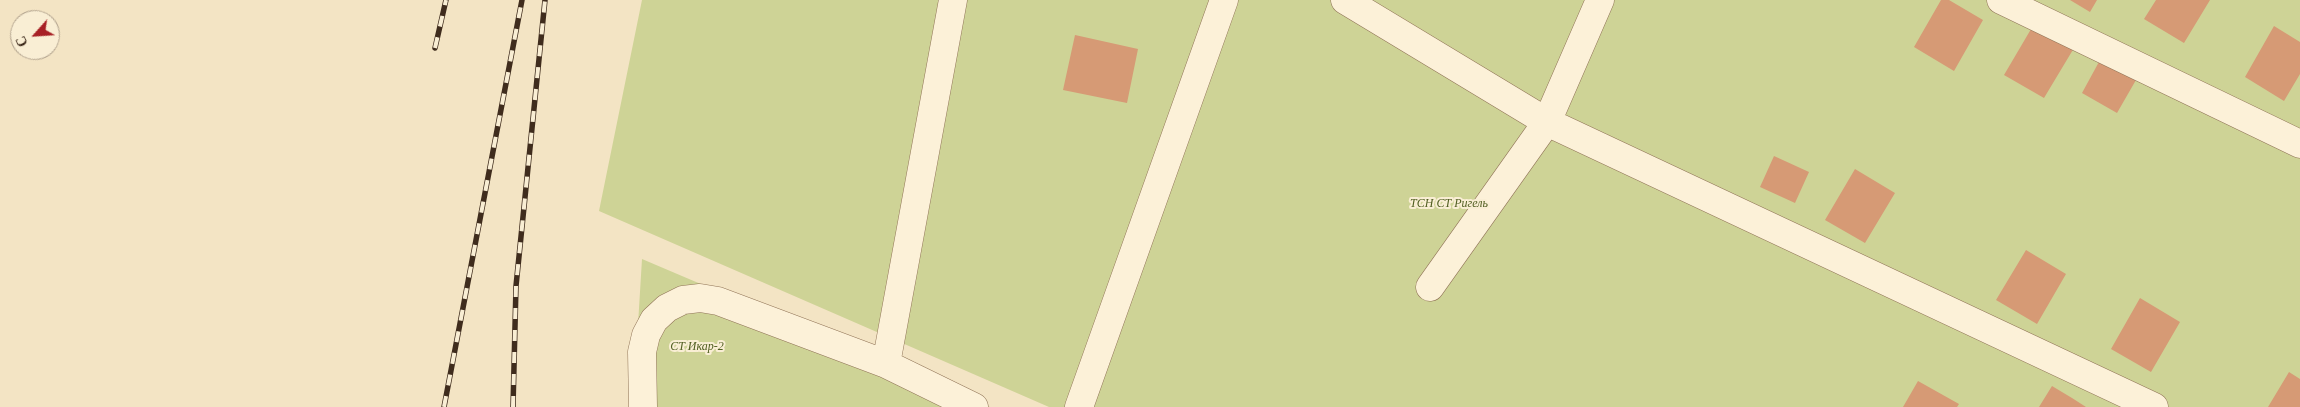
<!DOCTYPE html>
<meta charset="utf-8">
<style>
body{margin:0}
#map{position:relative;width:2300px;height:407px;overflow:hidden;background:#f3e4c4;font-family:Georgia,serif}
canvas{display:block}
.north{position:absolute;left:10px;top:10px;width:50px;height:50px;box-sizing:border-box;background:#f9eed4;border:1px solid #afa08b;border-radius:50%;rotate:244deg;font-size:14px;font-weight:700;line-height:20px;text-align:center;color:#3f2c1d}
.north::after{content:'';display:block;margin:auto;width:18px;height:22px;background:#a72025;clip-path:polygon(50% 0,100% 100%,50% 72%,0 100%)}
</style>
<div id="map">
<canvas width="2300" height="407"></canvas>
<div class="north">С</div>
</div>
<script>
const ctx = document.querySelector('canvas').getContext('2d');
ctx.lineJoin = 'round';
function paint(path, color) {
  ctx.fillStyle = color;
  ctx.fill(path, 'evenodd');
}
function poly(rows) {
  const path = new Path2D();
  for (const r of rows) {
    path.moveTo(r[0], r[1]);
    for (let i = 2; i < r.length; i += 2) path.lineTo(r[i], r[i + 1]);
  }
  return path;
}
function strokePath(path, color, width, dash) {
  ctx.strokeStyle = color;
  ctx.lineWidth = width;
  ctx.lineCap = dash ? 'butt' : 'round';
  ctx.setLineDash(dash || []);
  ctx.stroke(path);
}
function label(font, color, halo, rows, align = 'center') {
  ctx.font = font + ' Georgia,serif';
  ctx.lineWidth = 4;
  ctx.setLineDash([]);
  ctx.textBaseline = 'middle';
  ctx.strokeStyle = halo;
  ctx.fillStyle = color;
  for (const [text, x, y, turn = 0] of rows) {
    ctx.save();
    ctx.translate(x, y);
    ctx.rotate((+turn || 0) * Math.PI / 180);
    ctx.textAlign = isNaN(turn) ? turn : align;
    if (halo) ctx.strokeText(text, 0, 0);
    ctx.fillText(text, 0, 0);
    ctx.restore();
  }
}
const green = poly([
 [642,0,2300,0,2300,407,1049,407,599,211],
 [642,259,990,407,633,407]
]);
const building = poly([
 [1941,0,1949,0,1983,20,1954,71,1914,47],
 [2070,0,2097,0,2090,12],
 [2156,0,2210,0,2184,43,2144,19],
 [2034,24,2074,48,2044,98,2004,75],
 [2274,26,2300,42,2300,74,2284,101,2245,77],
 [1075,35,1138,49,1127,103,1063,90],
 [2100,60,2136,80,2117,113,2082,93],
 [1774,156,1809,172,1795,203,1760,187],
 [1855,169,1895,193,1865,243,1825,220],
 [2026,250,2066,274,2037,324,1996,300],
 [2140,298,2180,322,2151,372,2111,349],
 [2289,372,2300,379,2300,407,2268,407],
 [1918,381,1959,404,1957,407,1903,407],
 [2052,386,2072,398,2086,407,2039,407]
]);
const street = poly([
 [1345,0,1547,122,2154,407],
 [2001,0,2300,144],
 [1430,287,1547,122,1600,0],
 [886,364,953,0],
 [643,407,642,352,646,335,654,320,667,308,683,300,700,298,718,301,886,364,974,407],
 [1079,407,1224,0]
]);
const rail = poly([
 [435,48,446,0],
 [444,407,522,0],
 [513,407,516,286,545,0]
]);
const parkNames = [
 ["ТСН СТ Ригель",1449,204],
 ["СТ Икар-2",697,347]
];
paint(green, '#ced396');
paint(building, '#d69a75');
strokePath(street, '#907457', 29);
strokePath(street, '#fcf1d8', 28);
strokePath(rail, '#3f2c1d', 5.5);
strokePath(rail, '#f9eed4', 4, [11]);
label('italic 12px', '#505e21', '#f9eed4', parkNames);
</script>
